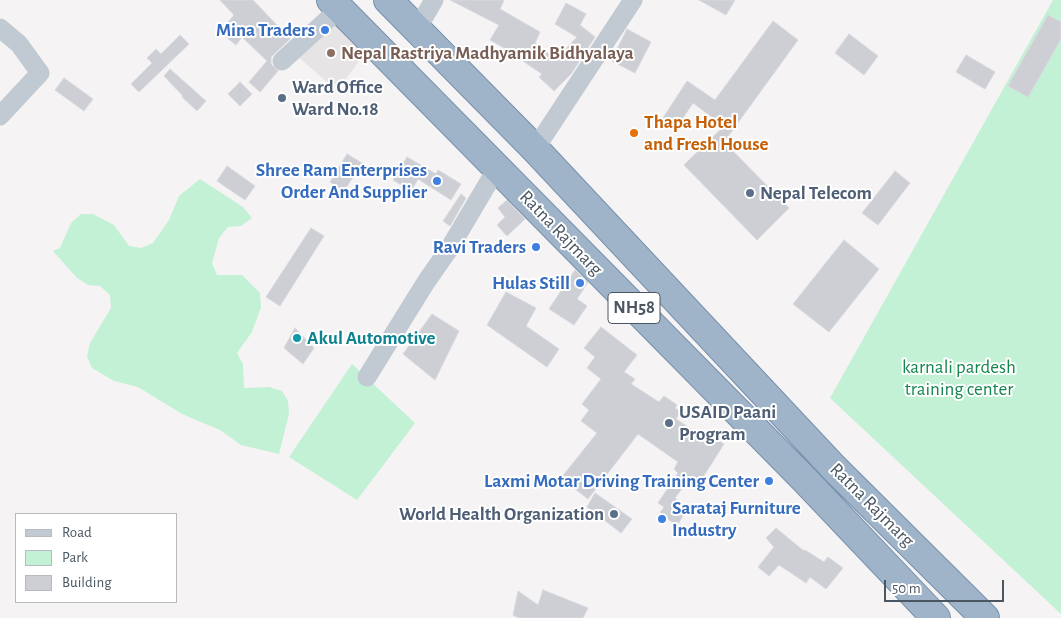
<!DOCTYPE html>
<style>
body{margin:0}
#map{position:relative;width:1061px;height:618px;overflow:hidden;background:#f5f3f3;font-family:"Alegreya Sans",sans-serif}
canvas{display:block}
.legend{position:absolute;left:15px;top:513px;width:162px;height:90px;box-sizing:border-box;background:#fff;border:1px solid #b7bbc0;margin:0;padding:6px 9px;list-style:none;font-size:15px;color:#4a5661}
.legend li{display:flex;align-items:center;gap:10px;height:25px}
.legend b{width:25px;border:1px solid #b7bbc0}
.scale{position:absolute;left:884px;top:580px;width:120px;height:22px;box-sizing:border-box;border:2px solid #4a5661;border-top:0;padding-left:6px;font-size:15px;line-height:18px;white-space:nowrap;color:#4a5661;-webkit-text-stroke:4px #fff;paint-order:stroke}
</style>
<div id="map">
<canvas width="1061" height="618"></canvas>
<ul class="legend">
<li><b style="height:6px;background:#c1cad2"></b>Road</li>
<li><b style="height:14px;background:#c3f1d5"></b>Park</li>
<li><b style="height:14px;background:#cdcfd5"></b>Building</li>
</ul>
<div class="scale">50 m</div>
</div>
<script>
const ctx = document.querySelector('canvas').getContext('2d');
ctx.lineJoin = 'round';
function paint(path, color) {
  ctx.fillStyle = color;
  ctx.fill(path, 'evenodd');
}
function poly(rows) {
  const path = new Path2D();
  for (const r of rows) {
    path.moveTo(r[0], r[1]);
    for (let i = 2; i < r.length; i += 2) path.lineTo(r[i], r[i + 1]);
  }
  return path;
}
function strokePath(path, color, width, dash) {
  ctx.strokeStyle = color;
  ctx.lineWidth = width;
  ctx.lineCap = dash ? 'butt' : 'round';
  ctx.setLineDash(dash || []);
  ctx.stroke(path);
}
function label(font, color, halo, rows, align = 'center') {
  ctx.font = font + ' "Alegreya Sans",sans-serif';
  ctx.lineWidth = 4;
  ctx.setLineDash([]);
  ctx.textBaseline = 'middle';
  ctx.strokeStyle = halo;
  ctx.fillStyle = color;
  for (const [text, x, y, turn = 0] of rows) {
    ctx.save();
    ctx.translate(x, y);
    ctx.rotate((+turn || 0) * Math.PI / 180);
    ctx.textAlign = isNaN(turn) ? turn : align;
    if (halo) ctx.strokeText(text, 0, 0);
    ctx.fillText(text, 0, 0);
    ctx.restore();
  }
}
const education = poly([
 [335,16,366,52,337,91,295,54]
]);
const green = poly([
 [1053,0,1061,0,1061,614,830,398],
 [200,179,243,207,252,218,241,226,228,227,219,238,212,263,217,275,242,275,260,293,261,307,252,332,237,353,243,364,244,388,269,387,282,391,288,401,289,414,279,454,241,445,220,430,182,414,138,387,114,381,92,368,87,356,90,343,111,308,110,295,100,286,88,285,77,278,53,251,60,248,71,223,81,214,93,214,114,225,129,246,141,248,153,243,169,220,179,196],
 [352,364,415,423,357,500,289,457]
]);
const building = poly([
 [220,0,253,0,290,39,271,57,271,64,278,71,260,92,249,82,267,61,242,37,236,45,220,32,234,15,220,0],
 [450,0,504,0,500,9,540,32,535,43,556,59,577,37,555,24,566,3,586,14,580,25,595,37,571,74,554,91,539,77,542,74,517,57,518,56,490,40,499,25,450,0],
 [699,0,735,0,726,15,699,0],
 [1048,15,1061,22,1061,39,1028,97,1008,86,1048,15],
 [773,21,798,40,724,142,789,208,757,240,684,165,724,126,693,103,675,130,661,121,687,81,715,100,773,21],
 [627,29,651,42,635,73,608,59,613,51,615,53,627,29],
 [849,34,878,56,864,75,835,53,849,34],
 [180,35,189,44,139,92,131,84,152,63,147,58,156,49,161,54,180,35],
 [966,55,995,72,985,89,956,72,966,55],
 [170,69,206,101,197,111,182,97,183,96,164,76,170,69],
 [64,78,93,99,84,111,55,90,64,78],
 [240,82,252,94,240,106,228,94,240,82],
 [347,154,362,163,344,191,330,182,347,154],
 [407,157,436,174,438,170,461,184,451,200,418,179,411,191,393,180,407,157],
 [227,166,255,186,245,200,217,181,227,166],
 [895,171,910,183,878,225,862,213,895,171],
 [461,194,466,198,450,226,443,221,461,194],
 [507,200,525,219,507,236,497,225,505,217,498,208,507,200],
 [311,228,324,236,280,306,266,297,311,228],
 [844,240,879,269,829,332,793,304,844,240],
 [575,270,588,282,577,299,587,306,574,325,549,309,575,270],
 [506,292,536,308,526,326,559,349,547,367,487,325,506,292],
 [432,314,459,331,435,380,403,354,432,314],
 [601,327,637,355,624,372,635,379,631,384,659,402,664,396,677,405,675,408,681,412,676,419,697,433,700,429,724,444,698,485,689,479,675,498,687,509,677,526,660,513,664,507,658,503,678,473,674,469,678,462,638,434,588,499,561,478,597,433,581,421,589,410,582,404,601,379,587,368,595,357,584,348,601,327],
 [295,328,314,348,303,364,284,348,295,328],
 [595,493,632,519,621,533,587,507,595,493],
 [776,528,804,551,805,550,824,562,828,557,843,568,826,589,810,577,806,583,779,565,769,576,758,567,774,547,766,538,776,528],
 [543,590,588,608,583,618,519,618,513,615,518,591,538,605,543,590]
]);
const minor = poly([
 [0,28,19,44,40,73,0,116],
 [417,29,434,0],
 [282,61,339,9],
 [535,149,633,0],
 [367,377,426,282,449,249,497,168]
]);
const trunk = poly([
 [331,0,804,479,936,618],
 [388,0,535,149,834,468,985,618]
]);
const markers = [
 [325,30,5,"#3f7fe0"],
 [331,53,5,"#8d6e63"],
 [282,98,5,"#5c6f8a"],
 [634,133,5,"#e8710a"],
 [437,181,5,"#3f7fe0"],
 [750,193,5,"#5c6f8a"],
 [536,247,5,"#3f7fe0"],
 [580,283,5,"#3f7fe0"],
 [297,338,5,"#0f9aa8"],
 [669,423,5,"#5c6f8a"],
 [769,481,5,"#3f7fe0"],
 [614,514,5,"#5c6f8a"],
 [662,519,5,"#3f7fe0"]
];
const shields = [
 [634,308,52]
];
const shieldNames = [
 ["NH58",634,308]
];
const shopNames = [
 ["Mina Traders",315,30],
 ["Shree Ram Enterprises",427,170],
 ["Order And Supplier",427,192],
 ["Ravi Traders",526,247],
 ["Hulas Still",570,283],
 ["Laxmi Motar Driving Training Center",759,481],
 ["Sarataj Furniture",672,508,"left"],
 ["Industry",672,530,"left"]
];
const educationNames = [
 ["Nepal Rastriya Madhyamik Bidhyalaya",341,53]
];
const serviceNames = [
 ["Ward Office",292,87],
 ["Ward No.18",292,109],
 ["Nepal Telecom",760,193],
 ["USAID Paani",679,412],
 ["Program",679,434],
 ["World Health Organization",604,514,"right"]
];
const foodNames = [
 ["Thapa Hotel",644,122],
 ["and Fresh House",644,144]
];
const streetNames = [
 ["Ratna Rajmarg",561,233,46],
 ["Ratna Rajmarg",872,505,45]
];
const cultureNames = [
 ["Akul Automotive",307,338]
];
const parkNames = [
 ["karnali pardesh",959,367],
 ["training center",959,389]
];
paint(education, '#e6e4e5');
paint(green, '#c3f1d5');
paint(building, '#cdcfd5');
strokePath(building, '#d7d9de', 1);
strokePath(trunk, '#7690ad', 30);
strokePath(minor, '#c1cad2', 19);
strokePath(trunk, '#9fb4c9', 28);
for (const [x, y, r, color] of markers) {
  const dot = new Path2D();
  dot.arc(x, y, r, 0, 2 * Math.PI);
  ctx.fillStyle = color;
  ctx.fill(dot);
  strokePath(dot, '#fff', 2);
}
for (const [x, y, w] of shields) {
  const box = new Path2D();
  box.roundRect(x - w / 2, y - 15.5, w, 31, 4);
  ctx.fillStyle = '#fff';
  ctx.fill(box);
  strokePath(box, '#4a5661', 1);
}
label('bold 18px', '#4a5661', null, shieldNames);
label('bold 19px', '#366cbe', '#fff', shopNames, 'right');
label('bold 19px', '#785e54', '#fff', educationNames, 'left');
label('bold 19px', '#4e5e75', '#fff', serviceNames, 'left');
label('bold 19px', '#c56008', '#fff', foodNames, 'left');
label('19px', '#4a5661', '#fff', streetNames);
label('bold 19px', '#0d838f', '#fff', cultureNames, 'left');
label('19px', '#17864f', '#fff', parkNames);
</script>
